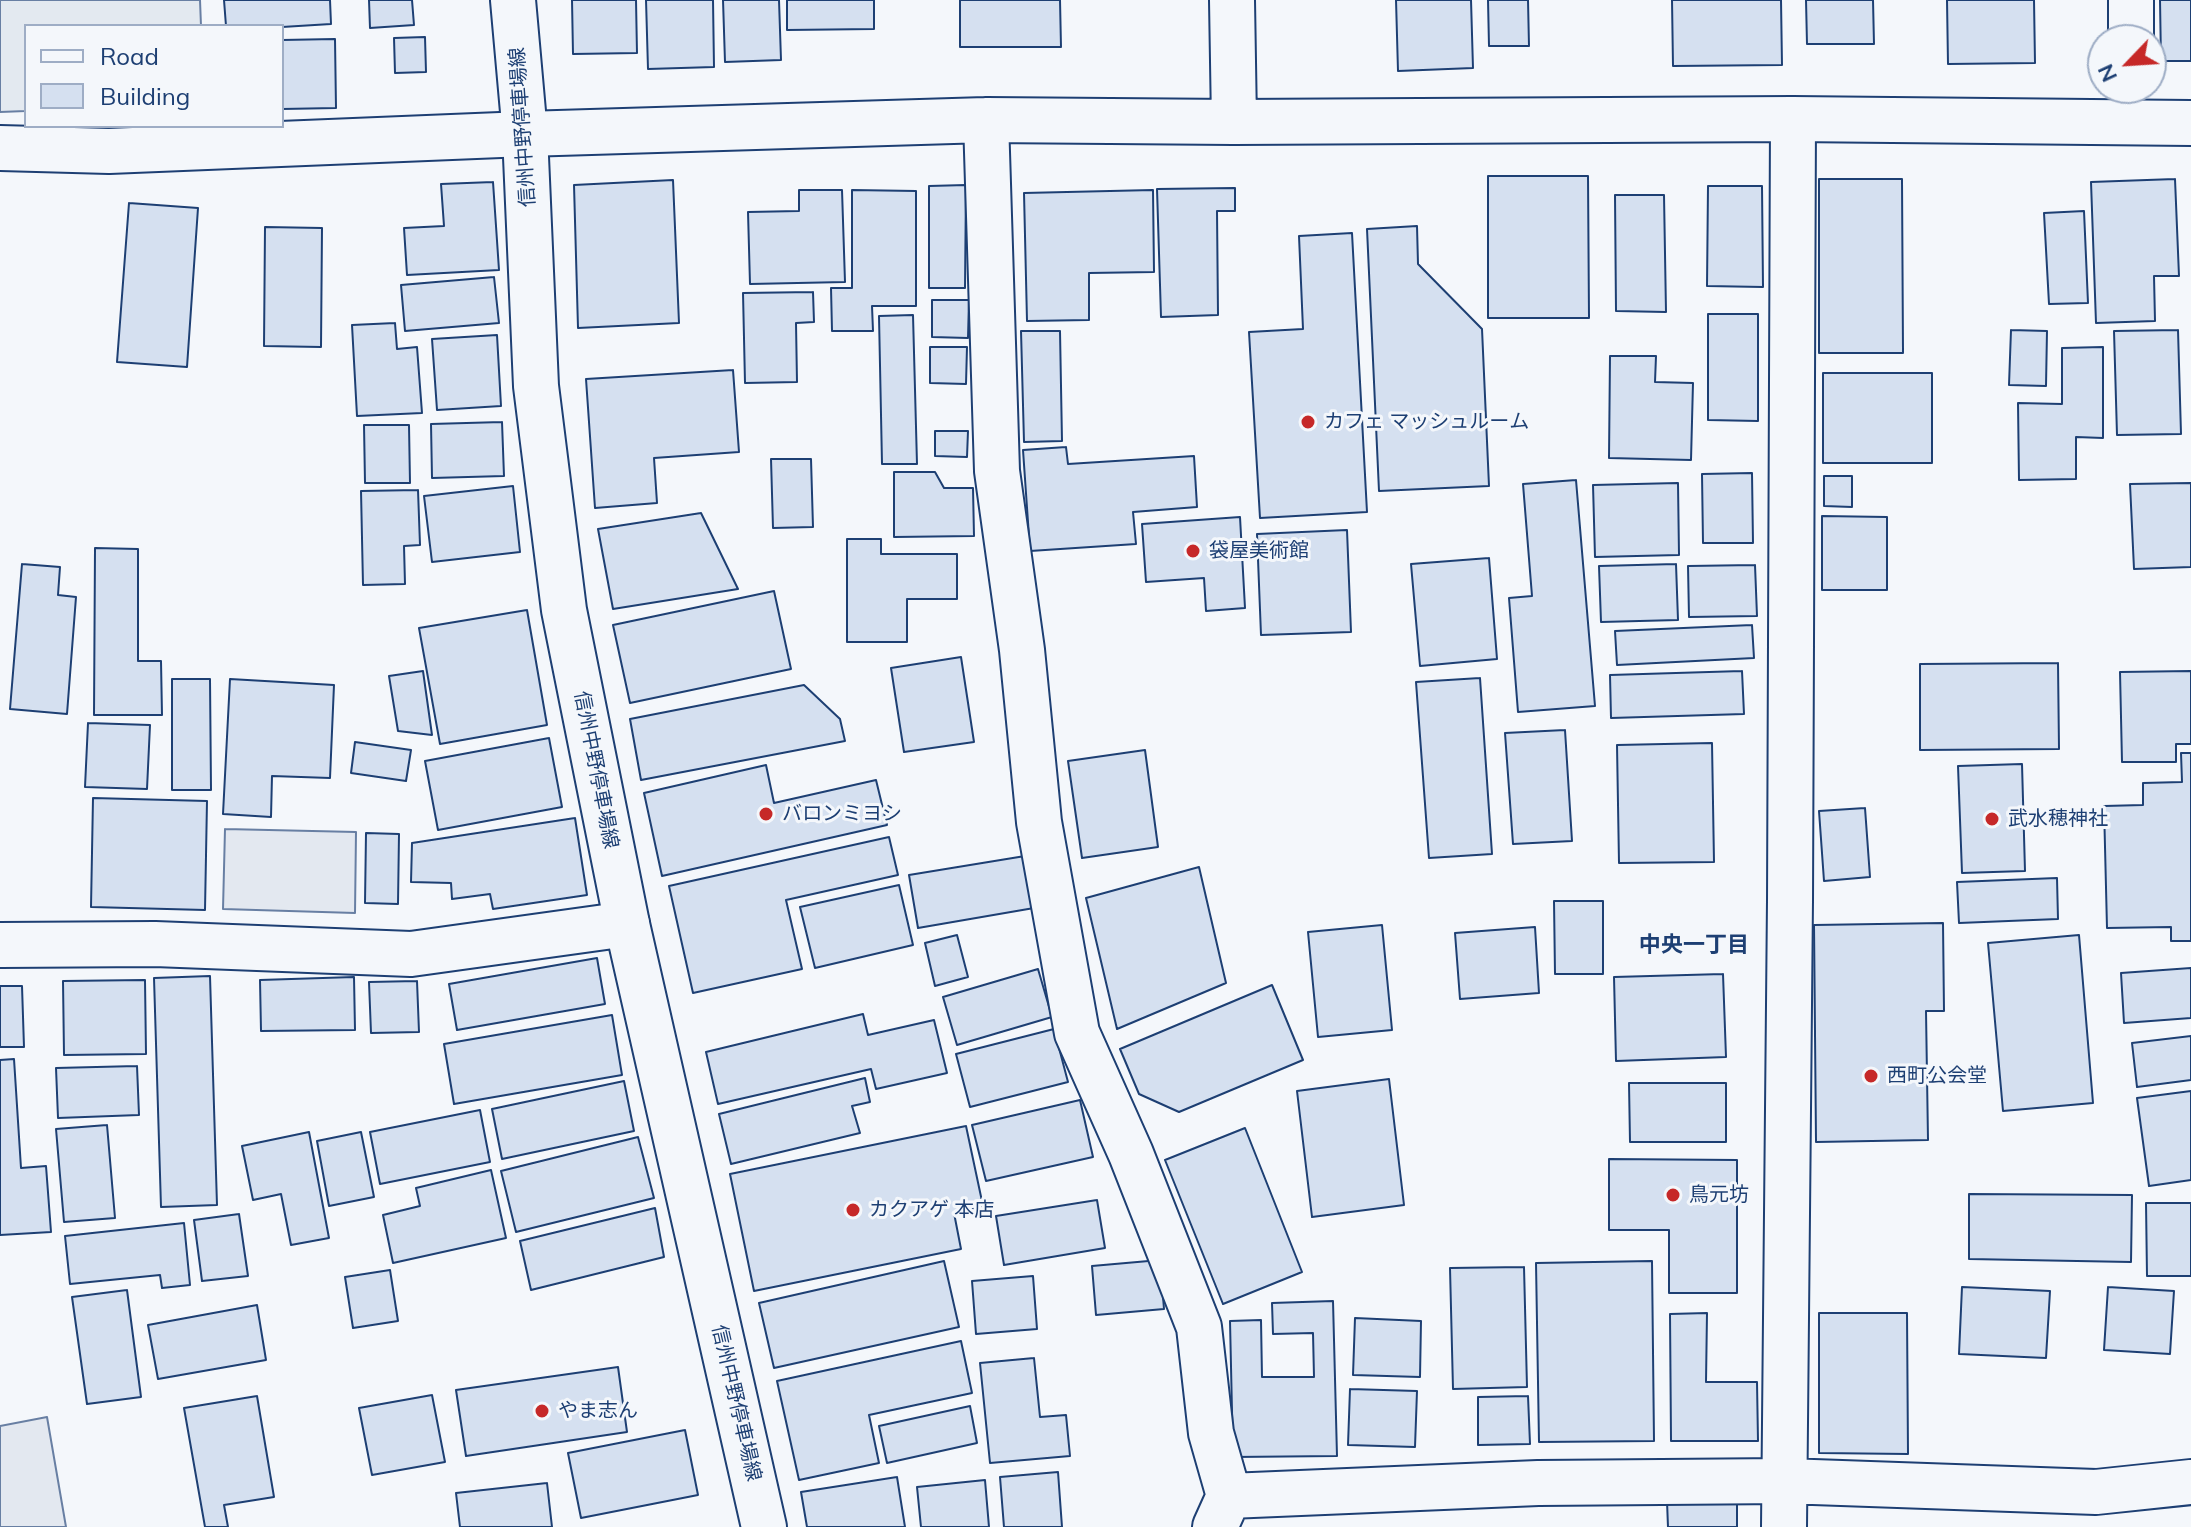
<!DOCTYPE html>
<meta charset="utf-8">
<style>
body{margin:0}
#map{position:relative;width:2191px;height:1527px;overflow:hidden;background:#f4f7fb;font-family:Mulish,sans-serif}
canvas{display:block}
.legend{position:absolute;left:24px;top:24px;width:260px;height:104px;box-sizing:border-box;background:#f4f7fb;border:2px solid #9eadc5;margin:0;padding:10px 14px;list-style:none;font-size:24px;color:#1d3f73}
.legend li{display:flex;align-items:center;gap:16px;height:40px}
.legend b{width:40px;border:2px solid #9eadc5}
.north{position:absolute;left:2087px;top:24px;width:80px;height:80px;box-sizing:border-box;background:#f4f7fb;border:2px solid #9eadc5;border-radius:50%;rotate:245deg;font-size:22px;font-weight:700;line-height:32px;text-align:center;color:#1d3f73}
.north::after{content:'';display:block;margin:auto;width:28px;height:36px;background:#c62828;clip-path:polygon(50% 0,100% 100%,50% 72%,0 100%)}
</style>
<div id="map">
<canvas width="2191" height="1527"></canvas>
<ul class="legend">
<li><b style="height:10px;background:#f4f7fb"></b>Road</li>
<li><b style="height:22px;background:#d5e0f0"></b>Building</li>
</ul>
<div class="north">N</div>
</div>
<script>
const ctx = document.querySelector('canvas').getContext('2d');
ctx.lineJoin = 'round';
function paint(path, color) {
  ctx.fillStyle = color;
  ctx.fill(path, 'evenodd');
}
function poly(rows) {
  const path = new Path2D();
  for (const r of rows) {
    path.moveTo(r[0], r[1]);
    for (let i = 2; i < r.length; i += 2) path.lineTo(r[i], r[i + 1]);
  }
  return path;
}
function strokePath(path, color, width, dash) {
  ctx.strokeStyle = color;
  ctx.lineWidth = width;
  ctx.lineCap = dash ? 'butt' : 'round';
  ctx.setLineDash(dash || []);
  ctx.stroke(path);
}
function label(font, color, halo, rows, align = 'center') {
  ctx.font = font + ' Mulish,"Noto Sans JP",sans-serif';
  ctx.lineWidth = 6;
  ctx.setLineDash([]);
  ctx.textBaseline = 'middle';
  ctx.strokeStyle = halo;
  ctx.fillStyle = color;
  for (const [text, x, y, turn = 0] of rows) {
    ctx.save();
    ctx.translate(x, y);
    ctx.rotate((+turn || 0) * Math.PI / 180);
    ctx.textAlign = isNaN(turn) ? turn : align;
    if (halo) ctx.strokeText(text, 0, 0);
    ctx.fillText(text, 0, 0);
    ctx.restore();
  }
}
const green = poly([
 [0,0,200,0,201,26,26,26,26,111,0,112,0,0]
]);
const parking = poly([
 [225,829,356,832,355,913,223,909,225,829],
 [47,1417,66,1527,0,1527,0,1426,47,1417]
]);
const building = poly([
 [224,0,330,0,331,24,282,27,226,26,224,0],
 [369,0,412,0,414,25,370,28,369,0],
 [572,0,636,0,637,53,573,54,572,0],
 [646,0,713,0,714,67,648,69,646,0],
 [723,0,779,0,781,60,725,62,723,0],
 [787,0,874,0,874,29,787,30,787,0],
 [960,0,1060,0,1061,47,960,47,960,0],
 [1396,0,1471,0,1473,68,1398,71,1396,0],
 [1488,0,1528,0,1529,46,1489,46,1488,0],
 [1672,0,1781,0,1782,65,1673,66,1672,0],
 [1806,0,1873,0,1874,44,1807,44,1806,0],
 [1947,0,2034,0,2035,63,1948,64,1947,0],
 [2160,0,2191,0,2191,61,2161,61,2160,0],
 [425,37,426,72,395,73,394,38,425,37],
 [335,39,336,108,282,109,282,40,335,39],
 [1488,176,1588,176,1589,318,1488,318,1488,176],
 [1819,179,1902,179,1903,353,1819,353,1819,179],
 [2175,179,2179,276,2154,276,2155,321,2096,323,2091,182,2175,179],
 [673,180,679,323,578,328,574,185,673,180],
 [493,182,499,270,407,275,404,228,444,226,441,184,493,182],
 [966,185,965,288,929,288,929,186,966,185],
 [1708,186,1762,186,1763,287,1707,286,1708,186],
 [1235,188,1235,211,1217,211,1218,315,1161,317,1157,189,1235,188],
 [799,190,842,190,845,282,750,284,748,212,799,211,799,190],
 [852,190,916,191,916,306,872,306,873,331,832,331,831,288,852,288,852,190],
 [1153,190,1154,272,1089,273,1089,320,1027,321,1024,193,1153,190],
 [1615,195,1664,195,1666,312,1616,311,1615,195],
 [129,203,198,208,187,367,117,362,129,203],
 [2084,211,2088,303,2049,304,2044,213,2084,211],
 [1417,226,1418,264,1482,329,1489,486,1379,491,1367,229,1417,226],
 [265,227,322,228,321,347,264,346,265,227],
 [1352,233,1367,512,1260,518,1249,332,1303,329,1299,236,1352,233],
 [494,277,499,323,405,331,401,285,494,277],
 [813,292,814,322,796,323,797,382,745,383,743,293,813,292],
 [932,300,969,300,968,338,932,337,932,300],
 [1708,314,1758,314,1758,421,1708,420,1708,314],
 [913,315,917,464,882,464,879,316,913,315],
 [395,323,397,349,417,347,422,413,357,416,352,325,395,323],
 [2011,330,2047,331,2046,386,2009,385,2011,330],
 [2178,330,2181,434,2117,435,2114,331,2178,330],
 [1021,331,1060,331,1062,441,1024,442,1021,331],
 [497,335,501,406,437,410,432,339,497,335],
 [930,347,967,347,966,384,930,383,930,347],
 [2103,347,2103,438,2076,437,2076,479,2019,480,2018,403,2062,404,2062,348,2103,347],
 [1610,356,1656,356,1655,382,1693,383,1691,460,1609,458,1610,356],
 [733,370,739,452,654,458,657,503,595,508,586,379,733,370],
 [1823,373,1932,373,1932,463,1823,463,1823,373],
 [502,422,504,476,432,478,431,424,502,422],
 [364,425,409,425,410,483,365,483,364,425],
 [935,431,968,431,967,457,935,456,935,431],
 [1066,447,1068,464,1194,456,1197,507,1133,512,1136,544,1030,551,1023,450,1066,447],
 [771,459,811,459,813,527,773,528,771,459],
 [894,472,935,472,944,488,973,488,974,536,894,537,894,472],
 [1752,473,1753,543,1703,543,1702,474,1752,473],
 [1824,476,1852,476,1852,507,1824,506,1824,476],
 [1576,480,1595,706,1518,712,1509,598,1532,596,1523,484,1576,480],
 [1678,483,1679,555,1595,557,1593,485,1678,483],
 [2191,483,2191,567,2134,569,2130,484,2191,483],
 [513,486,520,552,432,562,424,496,513,486],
 [418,490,420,545,404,546,405,584,363,585,361,491,418,490],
 [701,513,738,589,613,609,598,529,701,513],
 [1822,516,1887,517,1887,590,1822,590,1822,516],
 [1240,517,1245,608,1206,611,1204,578,1146,582,1142,524,1240,517],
 [1347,530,1351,632,1261,635,1257,534,1347,530],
 [847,539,881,539,881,554,957,554,957,599,907,599,907,642,847,642,847,539],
 [95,548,138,549,138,661,161,661,162,715,94,715,95,548],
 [1489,558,1497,659,1420,666,1411,564,1489,558],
 [22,564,60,567,58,595,76,597,67,714,10,709,22,564],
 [1676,564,1678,620,1601,622,1599,566,1676,564],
 [1755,565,1757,616,1689,617,1688,566,1755,565],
 [774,591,791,669,630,703,613,625,774,591],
 [527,610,547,725,440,744,419,628,527,610],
 [1752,625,1754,658,1617,665,1615,631,1752,625],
 [961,657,974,742,904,752,891,668,961,657],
 [2058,663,2059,749,1920,750,1920,664,2058,663],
 [423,671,432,735,398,731,389,676,423,671],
 [1742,671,1744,714,1611,718,1610,675,1742,671],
 [2191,671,2191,744,2176,744,2176,762,2122,762,2120,672,2191,671],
 [1480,678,1492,854,1429,858,1416,682,1480,678],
 [172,679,210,679,211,790,172,790,172,679],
 [230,679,334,685,330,778,272,776,271,817,223,814,230,679],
 [804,685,840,719,845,741,641,780,630,719,804,685],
 [88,723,150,725,147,789,85,787,88,723],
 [1565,730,1572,841,1513,844,1505,733,1565,730],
 [549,738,562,807,438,830,425,761,549,738],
 [355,742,411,750,406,781,351,773,355,742],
 [1712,743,1714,862,1619,863,1617,745,1712,743],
 [1145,750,1158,847,1082,858,1068,761,1145,750],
 [2181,753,2191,753,2191,941,2171,941,2171,927,2107,928,2104,806,2143,805,2143,783,2182,782,2181,753],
 [2022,764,2025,871,1962,873,1958,766,2022,764],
 [766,765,774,803,876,780,887,825,662,876,644,793,766,765],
 [93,798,207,801,205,910,91,907,93,798],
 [1865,808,1870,877,1824,881,1819,811,1865,808],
 [575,818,587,895,493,909,490,894,452,899,451,883,411,882,412,843,575,818],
 [366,833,399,834,398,904,365,903,366,833],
 [889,837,898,875,786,900,802,969,693,993,669,886,889,837],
 [1025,856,1034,908,918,928,909,875,1025,856],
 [1199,867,1226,983,1117,1029,1086,898,1199,867],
 [2057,878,2058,919,1959,923,1957,882,2057,878],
 [899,885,913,945,815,968,800,907,899,885],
 [1554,901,1603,901,1603,974,1555,974,1554,901],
 [1943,923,1944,1011,1926,1011,1928,1140,1816,1142,1814,925,1943,923],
 [1382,925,1392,1030,1318,1037,1308,932,1382,925],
 [1535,927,1539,993,1460,999,1455,933,1535,927],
 [957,935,968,977,935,986,925,943,957,935],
 [2079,935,2093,1103,2003,1111,1988,943,2079,935],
 [597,958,605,1004,457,1030,449,984,597,958],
 [2191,968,2191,1018,2124,1023,2121,973,2191,968],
 [1038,969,1052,1017,957,1045,943,997,1038,969],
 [1723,974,1726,1057,1616,1061,1614,977,1723,974],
 [210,976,217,1205,161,1207,154,978,210,976],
 [354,977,355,1030,261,1031,260,980,354,977],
 [145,980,146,1054,64,1055,63,981,145,980],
 [417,981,419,1032,371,1033,369,982,417,981],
 [1272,985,1303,1060,1179,1112,1139,1094,1120,1049,1272,985],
 [0,986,22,986,24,1047,0,1047,0,986],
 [863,1014,868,1035,934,1020,947,1073,876,1089,871,1069,718,1104,706,1052,863,1014],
 [612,1015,622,1075,454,1104,444,1044,612,1015],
 [1054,1029,1068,1082,970,1107,956,1054,1054,1029],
 [2191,1036,2191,1080,2137,1087,2132,1043,2191,1036],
 [14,1059,21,1168,46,1166,51,1232,0,1235,0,1060,14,1059],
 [137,1066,139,1115,58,1118,56,1068,137,1066],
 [865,1078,870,1102,852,1106,860,1133,731,1164,719,1114,865,1078],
 [1389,1079,1404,1205,1312,1217,1297,1091,1389,1079],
 [624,1081,634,1131,502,1159,492,1109,624,1081],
 [1629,1083,1726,1083,1726,1142,1630,1142,1629,1083],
 [2191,1091,2191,1180,2149,1186,2137,1098,2191,1091],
 [1080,1100,1093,1157,986,1181,972,1125,1080,1100],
 [480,1110,490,1162,380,1184,370,1132,480,1110],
 [107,1125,115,1218,64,1222,56,1129,107,1125],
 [966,1126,983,1206,954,1213,961,1249,754,1291,730,1174,966,1126],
 [1245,1128,1302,1272,1223,1304,1165,1160,1245,1128],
 [309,1132,329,1238,291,1245,281,1194,253,1200,242,1146,309,1132],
 [361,1132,374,1197,329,1206,317,1141,361,1132],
 [638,1137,654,1198,516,1232,501,1171,638,1137],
 [1609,1159,1737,1160,1737,1293,1669,1293,1669,1230,1609,1230,1609,1159],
 [491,1170,506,1238,393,1263,383,1215,420,1206,416,1188,491,1170],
 [1969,1194,2132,1195,2131,1262,1969,1259,1969,1194],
 [1097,1200,1105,1248,1004,1265,996,1216,1097,1200],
 [2146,1203,2191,1203,2191,1276,2147,1276,2146,1203],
 [655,1208,664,1257,531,1290,520,1241,655,1208],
 [239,1214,248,1276,202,1281,194,1220,239,1214],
 [184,1223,190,1285,162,1288,160,1275,70,1284,65,1236,184,1223],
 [1160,1260,1164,1309,1096,1315,1092,1266,1160,1260],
 [944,1261,959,1327,774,1368,759,1303,944,1261],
 [1652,1261,1654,1441,1539,1442,1536,1263,1652,1261],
 [1524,1267,1527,1387,1453,1389,1450,1268,1524,1267],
 [390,1270,398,1321,353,1328,345,1277,390,1270],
 [1033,1276,1037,1329,976,1334,972,1281,1033,1276],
 [1962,1287,2050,1291,2046,1358,1959,1354,1962,1287],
 [2108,1287,2174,1291,2170,1354,2104,1350,2108,1287],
 [127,1290,141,1397,87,1404,72,1297,127,1290],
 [1333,1301,1337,1456,1233,1457,1230,1321,1261,1320,1262,1377,1314,1377,1313,1333,1273,1334,1272,1303,1333,1301],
 [257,1305,266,1360,158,1379,148,1325,257,1305],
 [1707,1313,1706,1382,1757,1382,1758,1441,1671,1441,1670,1314,1707,1313],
 [1819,1313,1907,1313,1908,1454,1819,1453,1819,1313],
 [1355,1318,1421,1321,1420,1377,1353,1375,1355,1318],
 [961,1341,972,1393,869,1415,879,1463,799,1480,777,1381,961,1341],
 [1034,1358,1040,1417,1066,1415,1070,1456,990,1463,980,1363,1034,1358],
 [618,1367,627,1432,466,1456,456,1390,618,1367],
 [1350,1389,1417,1391,1415,1447,1348,1445,1350,1389],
 [432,1395,445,1462,372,1475,359,1408,432,1395],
 [257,1396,274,1497,224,1505,228,1527,205,1527,184,1408,257,1396],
 [1528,1396,1530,1444,1478,1445,1478,1397,1528,1396],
 [970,1406,977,1443,887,1463,879,1426,970,1406],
 [685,1430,698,1495,581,1518,568,1453,685,1430],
 [1058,1472,1062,1527,1004,1527,1000,1477,1058,1472],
 [897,1477,905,1527,807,1527,801,1492,897,1477],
 [985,1480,989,1527,921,1527,917,1487,985,1480],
 [547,1483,552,1527,460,1527,456,1493,547,1483],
 [1737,1500,1737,1527,1668,1527,1667,1501,1737,1500]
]);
const minor = poly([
 [1232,0,1234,122],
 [2131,0,2131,40],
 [986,120,997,471,1022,650,1039,822,1077,1033,1131,1154,1199,1327,1211,1433,1229,1496],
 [0,148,109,151,525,134,986,120,1234,122,1793,119,2191,123],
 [0,945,155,944,411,954,627,924],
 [1215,1527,1229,1496,1538,1483,1785,1481,2096,1492,2191,1482],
 [1784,1527,1790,900,1793,119]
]);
const major = poly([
 [513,0,525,134,536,386,564,610,627,924,764,1527]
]);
const markers = [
 [1308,422,8,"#c62828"],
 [1193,551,8,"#c62828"],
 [766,814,8,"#c62828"],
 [1992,819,8,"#c62828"],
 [1871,1076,8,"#c62828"],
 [1673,1195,8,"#c62828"],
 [853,1210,8,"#c62828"],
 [542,1411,8,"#c62828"]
];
const streetNames = [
 ["信州中野停車場線",523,127,-94],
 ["信州中野停車場線",596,770,79],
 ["信州中野停車場線",736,1403,77]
];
const poiNames = [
 ["カフェ マッシュルーム",1324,422],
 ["袋屋美術館",1209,551],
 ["バロンミヨシ",782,814],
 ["武水穂神社",2008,819],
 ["西町公会堂",1887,1076],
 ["鳥元坊",1689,1195],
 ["カクアゲ 本店",869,1210],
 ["やま志ん",558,1411]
];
const neighbourhoodNames = [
 ["中央一丁目",1694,945]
];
paint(green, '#e3e9f0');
strokePath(green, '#687fa3', 2);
paint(parking, '#e3e8f0');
strokePath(parking, '#687fa3', 2);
paint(building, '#d5e0f0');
strokePath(building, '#1d3f73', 2);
strokePath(minor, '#1d3f73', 48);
strokePath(major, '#1d3f73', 48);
strokePath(minor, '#f4f7fb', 44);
strokePath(major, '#f4f7fb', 44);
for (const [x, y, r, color] of markers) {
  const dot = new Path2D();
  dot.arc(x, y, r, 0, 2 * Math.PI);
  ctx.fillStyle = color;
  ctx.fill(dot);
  strokePath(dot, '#f4f7fb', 3);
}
label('20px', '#1d3f73', '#f4f7fb', streetNames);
label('20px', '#1d3f73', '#f4f7fb', poiNames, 'left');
label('bold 22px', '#1d3f73', '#f4f7fb', neighbourhoodNames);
</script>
